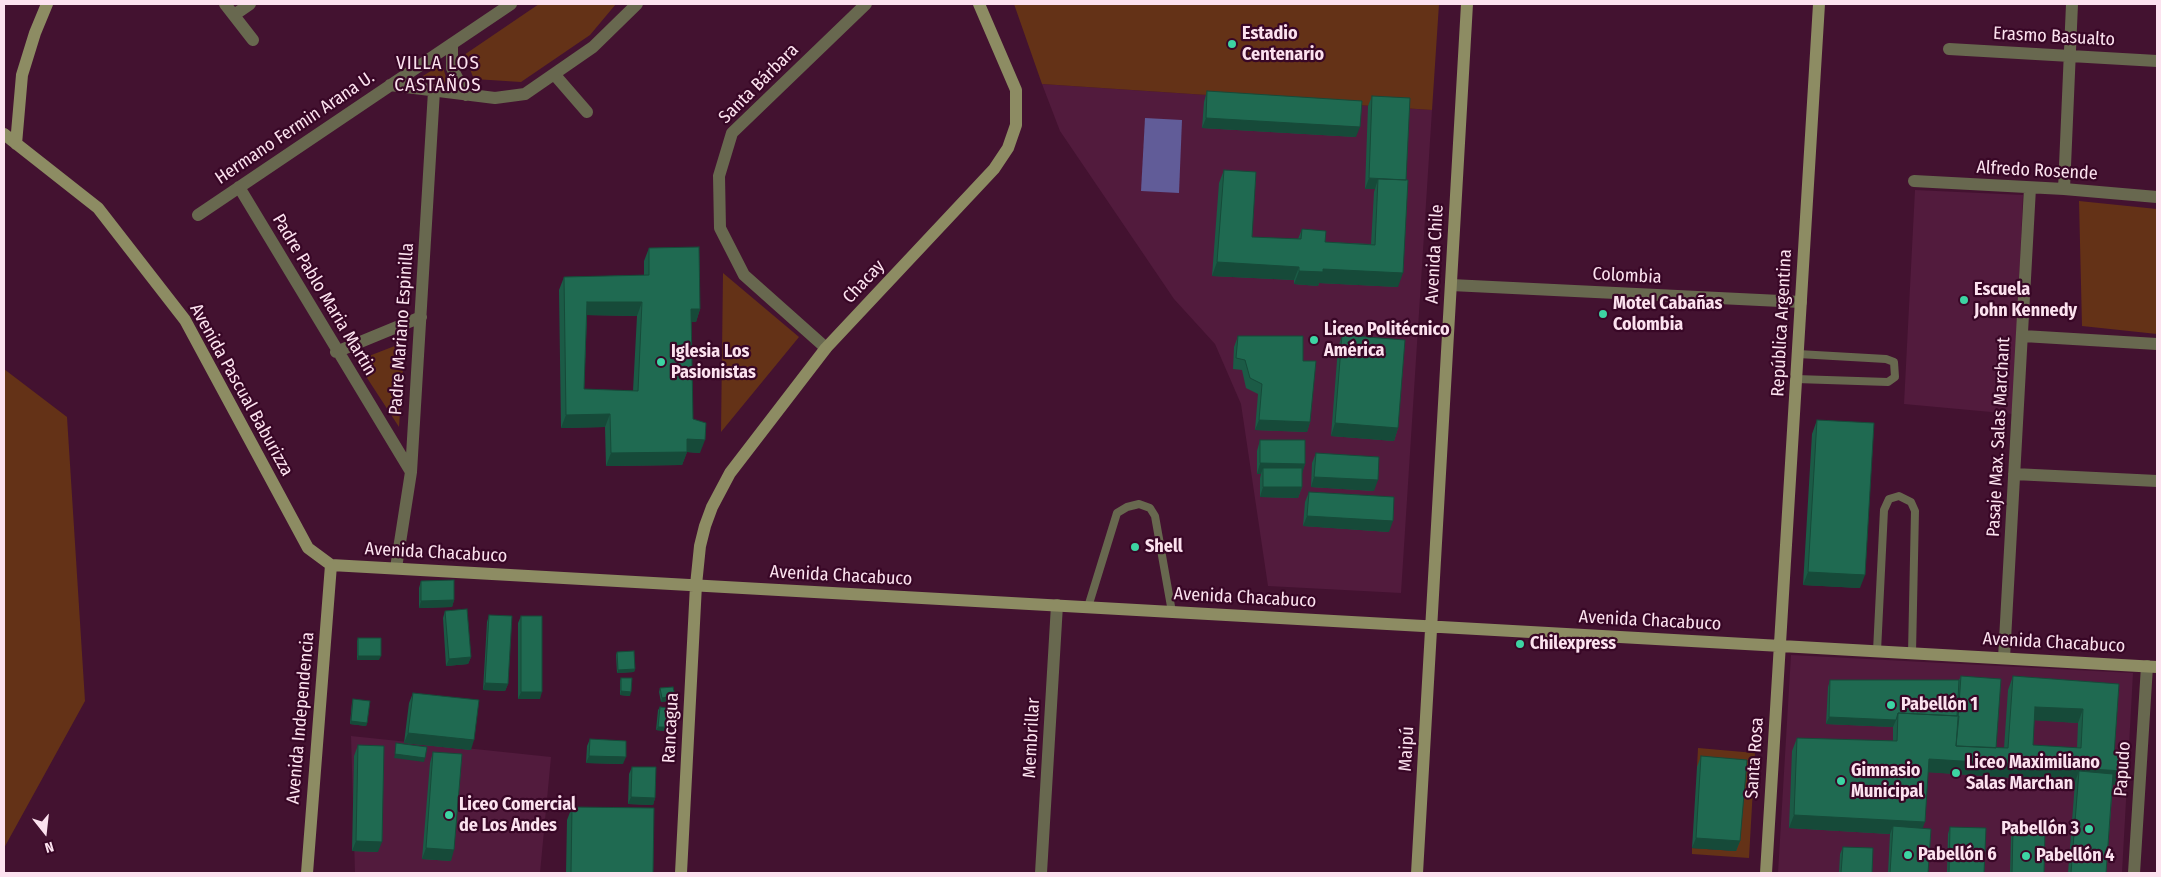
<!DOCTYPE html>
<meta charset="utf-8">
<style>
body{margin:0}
#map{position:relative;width:2161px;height:877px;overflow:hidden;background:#431230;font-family:"Fira Sans Condensed",sans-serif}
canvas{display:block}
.frame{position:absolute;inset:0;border:5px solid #fce2ef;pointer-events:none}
.north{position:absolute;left:20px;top:807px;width:50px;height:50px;-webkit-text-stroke:4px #380726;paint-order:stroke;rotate:164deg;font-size:14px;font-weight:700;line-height:20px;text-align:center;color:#fce2ef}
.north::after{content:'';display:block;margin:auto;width:18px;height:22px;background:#fce2ef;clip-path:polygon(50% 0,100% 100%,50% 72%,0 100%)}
</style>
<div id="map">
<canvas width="2161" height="877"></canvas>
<div class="frame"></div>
<div class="north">N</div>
</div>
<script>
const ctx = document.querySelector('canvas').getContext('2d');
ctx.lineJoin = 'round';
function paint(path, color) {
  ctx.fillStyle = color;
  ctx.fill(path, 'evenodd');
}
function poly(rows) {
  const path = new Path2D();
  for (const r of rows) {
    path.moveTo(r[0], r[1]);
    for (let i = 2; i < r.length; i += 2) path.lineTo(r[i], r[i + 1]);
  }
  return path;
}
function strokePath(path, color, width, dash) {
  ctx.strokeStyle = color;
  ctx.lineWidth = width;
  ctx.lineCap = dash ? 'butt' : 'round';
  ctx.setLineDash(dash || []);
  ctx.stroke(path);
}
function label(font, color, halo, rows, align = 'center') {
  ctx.font = font + ' "Fira Sans Condensed",sans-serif';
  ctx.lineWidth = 4.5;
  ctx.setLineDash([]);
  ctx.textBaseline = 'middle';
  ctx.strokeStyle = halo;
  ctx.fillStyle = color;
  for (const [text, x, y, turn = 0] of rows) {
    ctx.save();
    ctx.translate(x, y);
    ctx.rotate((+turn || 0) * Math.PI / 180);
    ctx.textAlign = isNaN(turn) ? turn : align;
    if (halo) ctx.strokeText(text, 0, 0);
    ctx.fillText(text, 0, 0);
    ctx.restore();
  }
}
const built = poly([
 [1042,84,1432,110,1401,593,1268,586,1241,404,1215,344,1174,299,1060,131],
 [1915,190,2023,195,2013,414,1904,404],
 [1791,655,2133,673,2122,873,1778,873],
 [351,736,551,757,540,873,355,873]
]);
const green = poly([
 [539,4,616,4,590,35,521,82,474,79,464,55],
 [1014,4,1439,4,1432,110,1042,84],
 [442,64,448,84,418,79],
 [2079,201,2157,209,2157,334,2082,326],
 [723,273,799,337,721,432],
 [405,342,399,427,356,361],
 [4,369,67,417,85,701,4,848],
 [1698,748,1755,753,1749,858,1692,854,1692,848,1736,851,1742,770,1697,767]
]);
const water = poly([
 [1145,118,1182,120,1179,193,1141,191]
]);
const lane = poly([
 [1796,379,1888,382,1895,377,1894,362,1886,359,1798,354],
 [1088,607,1117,513,1127,507,1139,504,1150,508,1155,516,1172,612],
 [1877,651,1884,510,1889,499,1899,496,1911,502,1915,511,1912,653]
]);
const street = poly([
 [225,4,253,40],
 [234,15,250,4],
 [452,44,452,68,466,95],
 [1949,49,2157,61],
 [554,74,587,112],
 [390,85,495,98,525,94,593,47,637,4],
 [1914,181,2064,189,2157,197],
 [239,187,411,472],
 [2064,189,2072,4],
 [198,215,511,4],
 [1451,285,1801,302],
 [2023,336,2157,344],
 [826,348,744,275,720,228,719,176,732,133,866,4],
 [336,352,421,317],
 [2014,474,2157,481],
 [396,568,411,472,434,91],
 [2004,658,2030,188],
 [1041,873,1057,605],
 [2134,873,2147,666]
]);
const secondary = poly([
 [4,134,98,208,185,320,308,548,331,565],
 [16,144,22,75,35,33,47,4],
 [331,565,2157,667],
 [307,873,331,565],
 [681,873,696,585,700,546,705,526,712,507,730,473,826,348,994,169,1008,148,1016,125,1016,90,979,4],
 [1417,873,1467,4],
 [1766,873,1819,4]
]);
const wall = poly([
 [1207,91,1356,137,1202,128,1204,102],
 [1372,96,1398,287,1319,283,1318,286,1294,284,1294,280,1212,276,1219,183,1224,170,1252,237,1298,239,1302,229,1325,242,1371,244,1374,192,1375,189,1365,189,1368,106],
 [649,248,700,309,696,322,691,322,693,419,700,453,687,452,682,465,606,466,605,427,561,428,559,290,564,277,644,275,644,261],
 [587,315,637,316,633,391,584,389],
 [1342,335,1398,428,1394,441,1331,436,1338,348],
 [1238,336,1303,361,1310,422,1307,432,1255,430,1258,394,1246,388,1242,370,1233,369,1234,347],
 [1817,420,1860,588,1803,585,1812,434],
 [1260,440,1305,464,1302,473,1302,487,1298,498,1260,497,1260,478,1261,474,1257,474,1257,451],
 [1316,453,1374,491,1311,487,1312,463],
 [1309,492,1389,532,1303,526,1305,502],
 [421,581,454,600,452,607,419,608,419,588],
 [445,611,471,657,468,664,446,666,443,618],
 [489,615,508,684,505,691,483,690,487,622],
 [521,616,540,699,518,699,518,623],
 [358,638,379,660,357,660,357,641],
 [617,652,635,669,634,672,617,673,616,655],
 [1961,676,1996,748,2004,748,2008,690,2013,676,2119,684,2114,755,2118,785,2113,784,2106,873,2068,873,2075,782,1928,772,1922,828,1928,873,1888,873,1890,834,1789,828,1792,751,1797,738,1893,741,1893,727,1826,724,1828,687,1830,680,1959,680],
 [2034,720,2078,723,2077,748,2033,745],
 [621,678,630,696,620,695,620,681],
 [660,688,675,696,674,700,661,702,659,692],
 [413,693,471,750,404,743,409,703],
 [353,699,367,723,366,726,350,724,352,702],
 [660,707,666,727,664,731,656,730,658,710],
 [590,739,623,764,586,763,587,746],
 [358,745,378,852,352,851,354,756],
 [433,752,451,861,422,859,430,763],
 [1701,756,1740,841,1736,851,1692,848,1697,767],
 [632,767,655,798,653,805,628,804,629,774],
 [572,807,653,873,566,873,567,820],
 [1950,827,1984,873,1947,873,1948,834],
 [2013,830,2044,873,2010,873,2011,837],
 [1843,847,1872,873,1839,873,1840,854]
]);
const shadedWall = poly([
 [1206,118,1360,127,1356,137,1202,128],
 [1369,178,1378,179,1375,189,1365,189],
 [1217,262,1299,267,1294,280,1212,276],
 [1323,269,1403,273,1398,287,1319,283,1318,286,1294,284,1299,271],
 [587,302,642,302,637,316,582,315],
 [691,309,700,309,696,322,686,322],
 [610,414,605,427,561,428,566,415],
 [1259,420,1310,422,1307,432,1255,430],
 [1335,423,1398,428,1394,441,1331,436],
 [687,439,705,440,700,453,687,452,682,465,606,466,611,453],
 [1260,463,1305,464,1302,474,1263,468,1261,474,1257,474],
 [1314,477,1378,480,1374,491,1311,487],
 [1263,487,1302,487,1298,498,1260,497],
 [1307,516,1393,521,1389,532,1303,526],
 [1808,572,1865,575,1860,588,1803,585],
 [454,600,452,607,419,608,421,601],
 [358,656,381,656,379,660,357,660],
 [471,657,468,664,446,666,449,659],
 [635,669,634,672,617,673,618,670],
 [485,683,508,684,505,691,483,690],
 [621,691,631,692,630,696,620,695],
 [521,692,542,692,540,699,518,699],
 [675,696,674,700,661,702,662,698],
 [2035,707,2083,709,2078,723,2030,720],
 [1829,717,1896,720,1893,727,1826,724],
 [351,721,367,723,366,726,350,724],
 [658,727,666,727,664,731,656,730],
 [408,733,474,740,471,750,404,743],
 [395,754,425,758,424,762,394,758],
 [589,756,626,757,623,764,586,763],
 [1929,759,2123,771,2118,785,2078,782,2079,771,2075,782,1924,772],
 [631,797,655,798,653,805,628,804],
 [1794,815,1925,822,1920,835,1893,826,1890,834,1789,828],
 [1696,838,1740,841,1736,851,1692,848],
 [356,841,382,842,378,852,352,851],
 [426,848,454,850,451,861,422,859]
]);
const building = poly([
 [1207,91,1362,101,1360,127,1206,118,1207,91],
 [1372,96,1410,98,1406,180,1369,178,1372,96],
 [1224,170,1256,172,1252,237,1301,239,1302,229,1326,231,1325,242,1375,245,1378,179,1408,180,1403,273,1323,269,1323,272,1299,271,1299,267,1217,262,1224,170],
 [699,247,700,309,691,309,693,419,706,423,705,440,687,439,687,452,611,453,610,414,566,415,564,277,649,275,649,248,699,247],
 [587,302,642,302,638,391,584,389,587,302],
 [1342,335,1405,340,1398,428,1335,423,1342,335],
 [1238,336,1303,336,1303,361,1316,361,1310,422,1259,420,1262,384,1250,378,1245,360,1236,358,1238,336],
 [1817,420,1874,423,1865,575,1808,572,1817,420],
 [1260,440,1305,440,1305,464,1260,463,1260,440],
 [1316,453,1379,457,1378,480,1314,477,1316,453],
 [1263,468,1302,468,1302,487,1263,487,1263,468],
 [1309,492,1394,497,1393,521,1307,516,1309,492],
 [454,580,454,600,421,601,421,581,454,580],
 [467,609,471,657,449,659,445,611,467,609],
 [489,615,512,616,508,684,485,683,489,615],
 [521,616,542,616,542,692,521,692,521,616],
 [358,638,381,638,381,656,358,656,358,638],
 [634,651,635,669,618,670,617,652,634,651],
 [1961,676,2001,679,1996,748,1956,746,1961,676],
 [2013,676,2119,684,2114,755,2124,756,2123,771,1929,759,1925,822,1794,815,1797,738,1897,741,1898,713,1959,716,1956,746,2008,748,2013,676],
 [2035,707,2083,709,2081,748,2033,745,2035,707],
 [621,678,632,678,631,692,621,691,621,678],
 [1830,680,1959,680,1957,716,1898,713,1896,720,1829,717,1830,680],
 [673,687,675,696,662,698,660,688,673,687],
 [413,693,479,700,474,740,408,733,413,693],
 [353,699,370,701,367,723,351,721,353,699],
 [660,707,668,708,666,727,658,727,660,707],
 [590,739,626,741,626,757,589,756,590,739],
 [396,743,427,747,425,758,395,754,396,743],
 [358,745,384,746,382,842,356,841,358,745],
 [433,752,462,754,454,850,426,848,433,752],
 [1701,756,1747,760,1740,841,1696,838,1701,756],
 [632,767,656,767,655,798,631,797,632,767],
 [2079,771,2113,774,2106,873,2071,873,2079,771],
 [572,807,654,808,653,873,571,873,572,807],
 [1893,826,1931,829,1928,873,1890,873,1893,826],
 [1950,827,1986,828,1984,873,1949,873,1950,827],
 [2013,830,2045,831,2044,873,2012,873,2013,830],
 [1843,847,1873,848,1872,873,1841,873,1843,847]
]);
const markers = [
 [1232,44,5,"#3dd4a3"],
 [1964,300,5,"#3dd4a3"],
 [1603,314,5,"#3dd4a3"],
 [1314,340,5,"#3dd4a3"],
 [661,362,5,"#3dd4a3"],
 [1135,547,5,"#3dd4a3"],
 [1520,644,5,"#3dd4a3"],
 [1891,705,5,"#3dd4a3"],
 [1956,773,5,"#3dd4a3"],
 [1841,781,5,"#3dd4a3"],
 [449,815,5,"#3dd4a3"],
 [2089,829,5,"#3dd4a3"],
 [1908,855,5,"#3dd4a3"],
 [2026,856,5,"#3dd4a3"]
];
const poiNames = [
 ["Estadio",1242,34],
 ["Centenario",1242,55],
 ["Escuela",1974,290],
 ["John Kennedy",1974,311],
 ["Motel Cabañas",1613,304],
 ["Colombia",1613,325],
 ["Liceo Politécnico",1324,330],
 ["América",1324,351],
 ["Iglesia Los",671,352],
 ["Pasionistas",671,373],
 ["Shell",1145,547],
 ["Chilexpress",1530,644],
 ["Pabellón 1",1901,705],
 ["Liceo Maximiliano",1966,763],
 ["Salas Marchan",1966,784],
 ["Gimnasio",1851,771],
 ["Municipal",1851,792],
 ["Liceo Comercial",459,805],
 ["de Los Andes",459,826],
 ["Pabellón 3",2079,829,"right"],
 ["Pabellón 6",1918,855],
 ["Pabellón 4",2036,856]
];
const streetNames = [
 ["Erasmo Basualto",2054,37,3],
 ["Santa Bárbara",759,84,-45],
 ["Hermano Fermin Arana U.",295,128,-34],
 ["Alfredo Rosende",2037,171,3],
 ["Avenida Chile",1435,254,-87],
 ["Colombia",1627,276,3],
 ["Chacay",864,282,-47],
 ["Padre Pablo Maria Martin",324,295,59],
 ["República Argentina",1782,323,-87],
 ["Padre Mariano Espinilla",402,329,-86],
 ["Avenida Pascual Baburizza",241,390,61],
 ["Pasaje Max. Salas Marchant",1999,437,-87],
 ["Avenida Chacabuco",436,553,3],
 ["Avenida Chacabuco",841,576,3],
 ["Avenida Chacabuco",1245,598,3],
 ["Avenida Chacabuco",1650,621,3],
 ["Avenida Chacabuco",2054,643,3],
 ["Avenida Independencia",301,718,-85],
 ["Rancagua",671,728,-87],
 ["Membrillar",1032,738,-87],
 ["Maipú",1407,749,-87],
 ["Santa Rosa",1755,758,-86],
 ["Papudo",2123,769,-86]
];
const neighbourhoodNames = [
 ["VILLA LOS",438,64],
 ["CASTAÑOS",438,86]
];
paint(built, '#521b3d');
paint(green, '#643217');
paint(water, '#615c98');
strokePath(lane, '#68684f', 8);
strokePath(street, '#68684f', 12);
strokePath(secondary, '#8d8c63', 12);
paint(wall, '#1b5b46');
paint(shadedWall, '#164a39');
paint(building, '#1f6a51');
strokePath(building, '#164a39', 1);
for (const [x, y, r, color] of markers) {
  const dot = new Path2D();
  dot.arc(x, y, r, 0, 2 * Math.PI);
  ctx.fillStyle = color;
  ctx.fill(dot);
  strokePath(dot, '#380726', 2);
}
label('bold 18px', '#fce2ef', '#380726', poiNames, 'left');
label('18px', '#fce2ef', '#380726', streetNames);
ctx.letterSpacing = '1px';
label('19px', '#fce2ef', '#380726', neighbourhoodNames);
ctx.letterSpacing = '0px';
</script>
